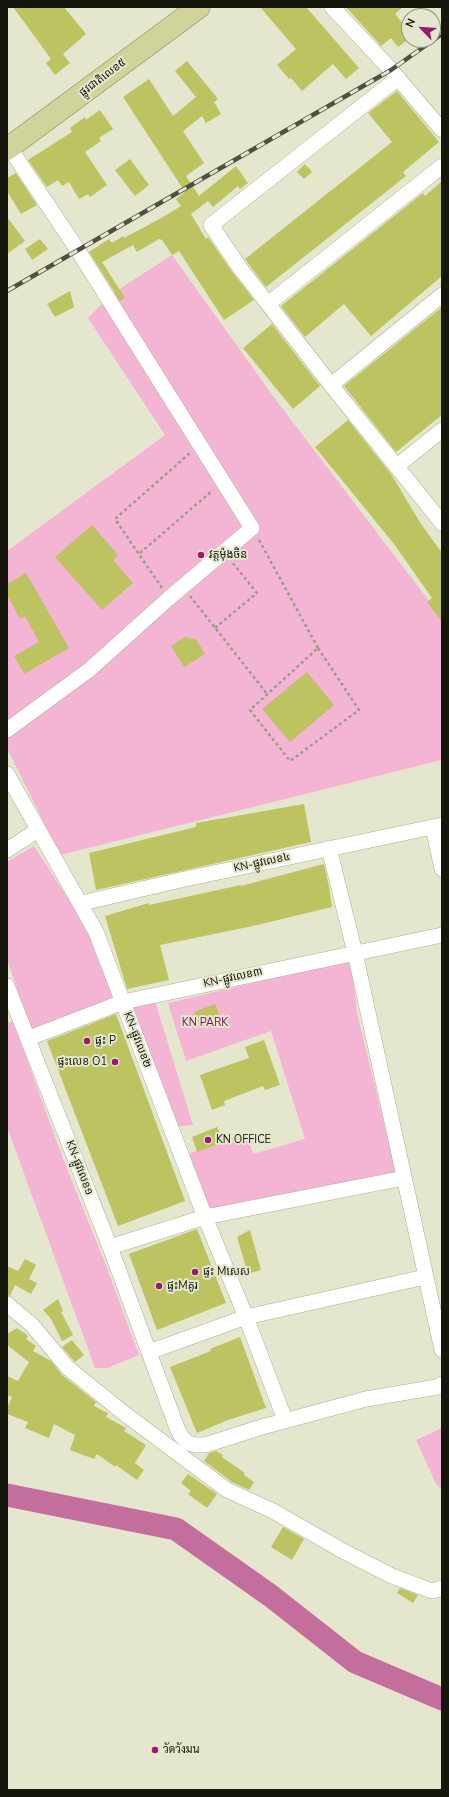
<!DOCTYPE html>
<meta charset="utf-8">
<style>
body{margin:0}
#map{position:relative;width:449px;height:1797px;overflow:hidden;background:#e4e7cd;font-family:"Nunito Sans",sans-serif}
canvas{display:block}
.frame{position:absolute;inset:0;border:8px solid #15160c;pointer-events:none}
.north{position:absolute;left:401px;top:8px;width:40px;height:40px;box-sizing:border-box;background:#e4e7cd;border:1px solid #919380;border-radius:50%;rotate:295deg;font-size:11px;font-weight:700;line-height:16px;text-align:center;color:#15160c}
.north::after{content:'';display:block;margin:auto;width:14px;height:18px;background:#9a186d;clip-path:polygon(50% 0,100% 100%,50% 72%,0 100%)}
</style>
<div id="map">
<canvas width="449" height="1797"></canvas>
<div class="frame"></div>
<div class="north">N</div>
</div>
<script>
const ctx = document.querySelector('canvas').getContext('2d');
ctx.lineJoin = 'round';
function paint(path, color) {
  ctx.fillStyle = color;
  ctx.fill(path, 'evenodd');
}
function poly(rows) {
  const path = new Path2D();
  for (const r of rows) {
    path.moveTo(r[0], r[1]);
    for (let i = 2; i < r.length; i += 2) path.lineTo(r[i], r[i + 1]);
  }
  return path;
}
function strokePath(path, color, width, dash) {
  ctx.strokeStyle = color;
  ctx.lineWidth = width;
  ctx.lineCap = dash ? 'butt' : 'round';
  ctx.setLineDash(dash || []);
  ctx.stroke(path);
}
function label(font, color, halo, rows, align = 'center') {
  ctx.font = font + ' "Nunito Sans","Noto Sans Khmer",Sarabun,sans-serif';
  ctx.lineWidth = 4;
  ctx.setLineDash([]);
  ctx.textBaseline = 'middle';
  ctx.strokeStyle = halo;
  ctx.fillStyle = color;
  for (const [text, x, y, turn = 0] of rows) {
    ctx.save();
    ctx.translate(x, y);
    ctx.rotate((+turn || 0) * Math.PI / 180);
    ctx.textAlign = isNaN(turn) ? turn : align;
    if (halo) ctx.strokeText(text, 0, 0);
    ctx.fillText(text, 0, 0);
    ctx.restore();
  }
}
const green = poly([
 [172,255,276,400,442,618,442,760,60,855,7,748,7,551,165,435,88,318,113,293],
 [34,846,74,908,89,936,113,997,32,1030,7,960,7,862],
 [351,960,357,1013,396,1172,206,1213,182,1156,247,1134,253,1154,305,1139,271,1031,186,1061,168,1003],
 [155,1001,193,1125,173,1127,129,1006],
 [13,1021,62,1156,107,1268,139,1355,107,1368,95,1368,7,1127,7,1023],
 [442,1428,442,1490,436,1484,416,1440]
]);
const river = poly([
 [7,1495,176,1529,271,1596,355,1662,442,1699]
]);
const building = poly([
 [13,7,64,7,86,34,63,54,70,63,55,75,46,63,51,59],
 [260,7,306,7,359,68,346,79,333,64,302,91,291,78,289,79,277,65,296,49],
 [346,7,403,7,395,14,409,31,409,39,398,47,391,38,381,46],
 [187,61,218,99,214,102,221,114,206,123,202,116,183,131,204,163,186,176,199,196,236,166,248,183,240,189,238,186,213,207,208,201,191,214,206,239,208,237,233,273,254,300,224,320,179,251,172,255,162,240,159,239,137,252,133,245,102,262,125,298,120,301,89,252,109,239,112,243,123,236,124,238,163,217,181,206,176,199,185,192,123,97,149,79,173,116,196,97,175,71],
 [397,91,439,142,403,172,406,176,266,287,245,259,392,142,368,113],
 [100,110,113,129,99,138,101,141,85,152,107,185,90,197,88,194,79,199,69,182,62,186,58,180,47,187,28,160,72,132,70,128,85,117,86,120],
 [130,159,149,185,135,196,115,170],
 [305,164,312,172,304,179,297,172],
 [16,173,37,205,21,214,7,191,7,178],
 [442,181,442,276,371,336,344,304,305,337,281,306,423,193,425,196],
 [7,217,25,241,7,254],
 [40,239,48,249,32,260,25,249],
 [70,291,74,307,55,317,47,304],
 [442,307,442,415,396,452,344,386],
 [272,324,320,386,293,409,243,348],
 [348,420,391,474,421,524,442,553,442,622,427,602,432,598,394,544,315,447],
 [92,525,118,555,113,560,133,583,102,610,55,557],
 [26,573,69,648,24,674,14,656,39,642,25,616,20,619,7,595,7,584],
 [185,637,196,639,205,654,184,667,171,646],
 [307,672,334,705,290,742,262,709],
 [304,804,311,842,96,890,89,853,196,827,196,823],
 [324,864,329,887,332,907,253,926,160,945,169,980,127,989,105,916,149,903,149,905,241,885,241,886],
 [215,1004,221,1019,200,1027,194,1012],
 [116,1014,185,1201,118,1226,47,1041],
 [264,1040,280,1085,265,1090,263,1086,224,1101,225,1105,212,1110,200,1075,249,1058,245,1047],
 [217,1127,224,1142,197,1152,192,1137],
 [197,1229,226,1303,157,1330,129,1254],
 [250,1230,261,1270,248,1274,237,1237],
 [25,1259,36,1265,29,1279,37,1283,31,1294,15,1285,10,1296,7,1295,7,1266,18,1271],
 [58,1299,63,1311,61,1312,73,1335,62,1341,51,1319,43,1310],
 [17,1328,28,1336,26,1339,36,1346,33,1351,51,1361,62,1375,96,1402,94,1406,108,1413,106,1417,126,1428,124,1431,146,1445,135,1463,144,1470,137,1480,116,1465,115,1467,97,1454,94,1459,70,1450,75,1435,54,1424,49,1438,25,1428,28,1422,7,1414,7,1408,12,1397,7,1395,7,1376,18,1381,29,1362,7,1345,7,1334],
 [240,1337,266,1408,228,1420,197,1433,170,1367,211,1351,210,1349],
 [72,1340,84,1355,75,1362,62,1347],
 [216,1451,223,1455,222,1457,245,1473,244,1475,254,1482,249,1490,232,1482,204,1461,209,1453],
 [188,1474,217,1494,207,1508,188,1494,191,1491,181,1483],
 [283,1527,304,1539,292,1560,271,1547],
 [400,1588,418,1595,413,1603,397,1593]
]);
const path = poly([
 [259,540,318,648],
 [140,553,213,490],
 [162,588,115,519,190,453],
 [190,596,268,695],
 [215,628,257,593,232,562],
 [318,648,359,710,290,761,250,710,318,648]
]);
const minor = poly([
 [332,7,391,70,442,130],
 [398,78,211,225,240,268,331,385,442,523],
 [7,144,77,249,252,528,168,599,89,670,7,730],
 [268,304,442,166],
 [331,385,442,295],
 [397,466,442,430],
 [7,774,96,932,205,1217,246,1317,285,1420],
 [433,827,442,869],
 [329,848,355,953,442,1350],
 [7,850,38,830],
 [82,903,185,879,442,825],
 [7,986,110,1247,177,1428,181,1436,188,1443,196,1445,205,1445,262,1427,366,1399,437,1387,442,1384],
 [29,1038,123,1002,442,935],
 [110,1247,205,1217,404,1178],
 [7,1304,32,1325,68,1368,125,1414,227,1490,273,1511,343,1551,392,1576,432,1591,442,1588],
 [149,1352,246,1317,425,1277]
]);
const trunk = poly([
 [7,149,199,7]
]);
const rail = poly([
 [7,291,391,70,442,34]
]);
const markers = [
 [201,555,4,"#9a186d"],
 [87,1041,4,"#9a186d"],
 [115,1062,4,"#9a186d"],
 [208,1140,4,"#9a186d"],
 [195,1272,4,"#9a186d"],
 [159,1286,4,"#9a186d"],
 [155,1750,4,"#9a186d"]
];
const streetNames = [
 ["ផ្លូវជាតិលេខ៥",103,78,-37],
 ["KN-ផ្លូវលេខ៤",262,863,-12],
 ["KN-ផ្លូវលេខ៣",233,978,-12],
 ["KN-ផ្លូវលេខ២",137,1040,69],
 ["KN-ផ្លូវលេខ១",79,1168,69]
];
const poiNames = [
 ["វត្តម៉ុងចិន",209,555],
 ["ផ្ទះ P",95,1041],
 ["ផ្ទះលេខ O1",107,1062,"right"],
 ["KN OFFICE",216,1140],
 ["ផ្ទះ Mសេស",203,1272],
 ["ផ្ទះMគូរ",167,1286],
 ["วัดวังมน",163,1750]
];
const parkNames = [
 ["KN PARK",205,1023]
];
paint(green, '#f4b5d5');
strokePath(river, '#c46e9e', 23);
paint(building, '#bcc360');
strokePath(minor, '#acaf95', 16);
strokePath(trunk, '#878b59', 23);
strokePath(path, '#9a9c88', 2.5, [3, 3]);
strokePath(minor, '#fff', 15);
strokePath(trunk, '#d0d49b', 22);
strokePath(rail, '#4e5042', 4.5);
strokePath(rail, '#e4e7cd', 3, [9]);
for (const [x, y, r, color] of markers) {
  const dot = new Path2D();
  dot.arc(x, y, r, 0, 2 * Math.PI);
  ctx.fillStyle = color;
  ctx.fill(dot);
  strokePath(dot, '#e4e7cd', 1.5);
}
label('11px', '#15160c', '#e4e7cd', streetNames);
label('11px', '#15160c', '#e4e7cd', poiNames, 'left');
label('11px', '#790f55', '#e4e7cd', parkNames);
</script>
